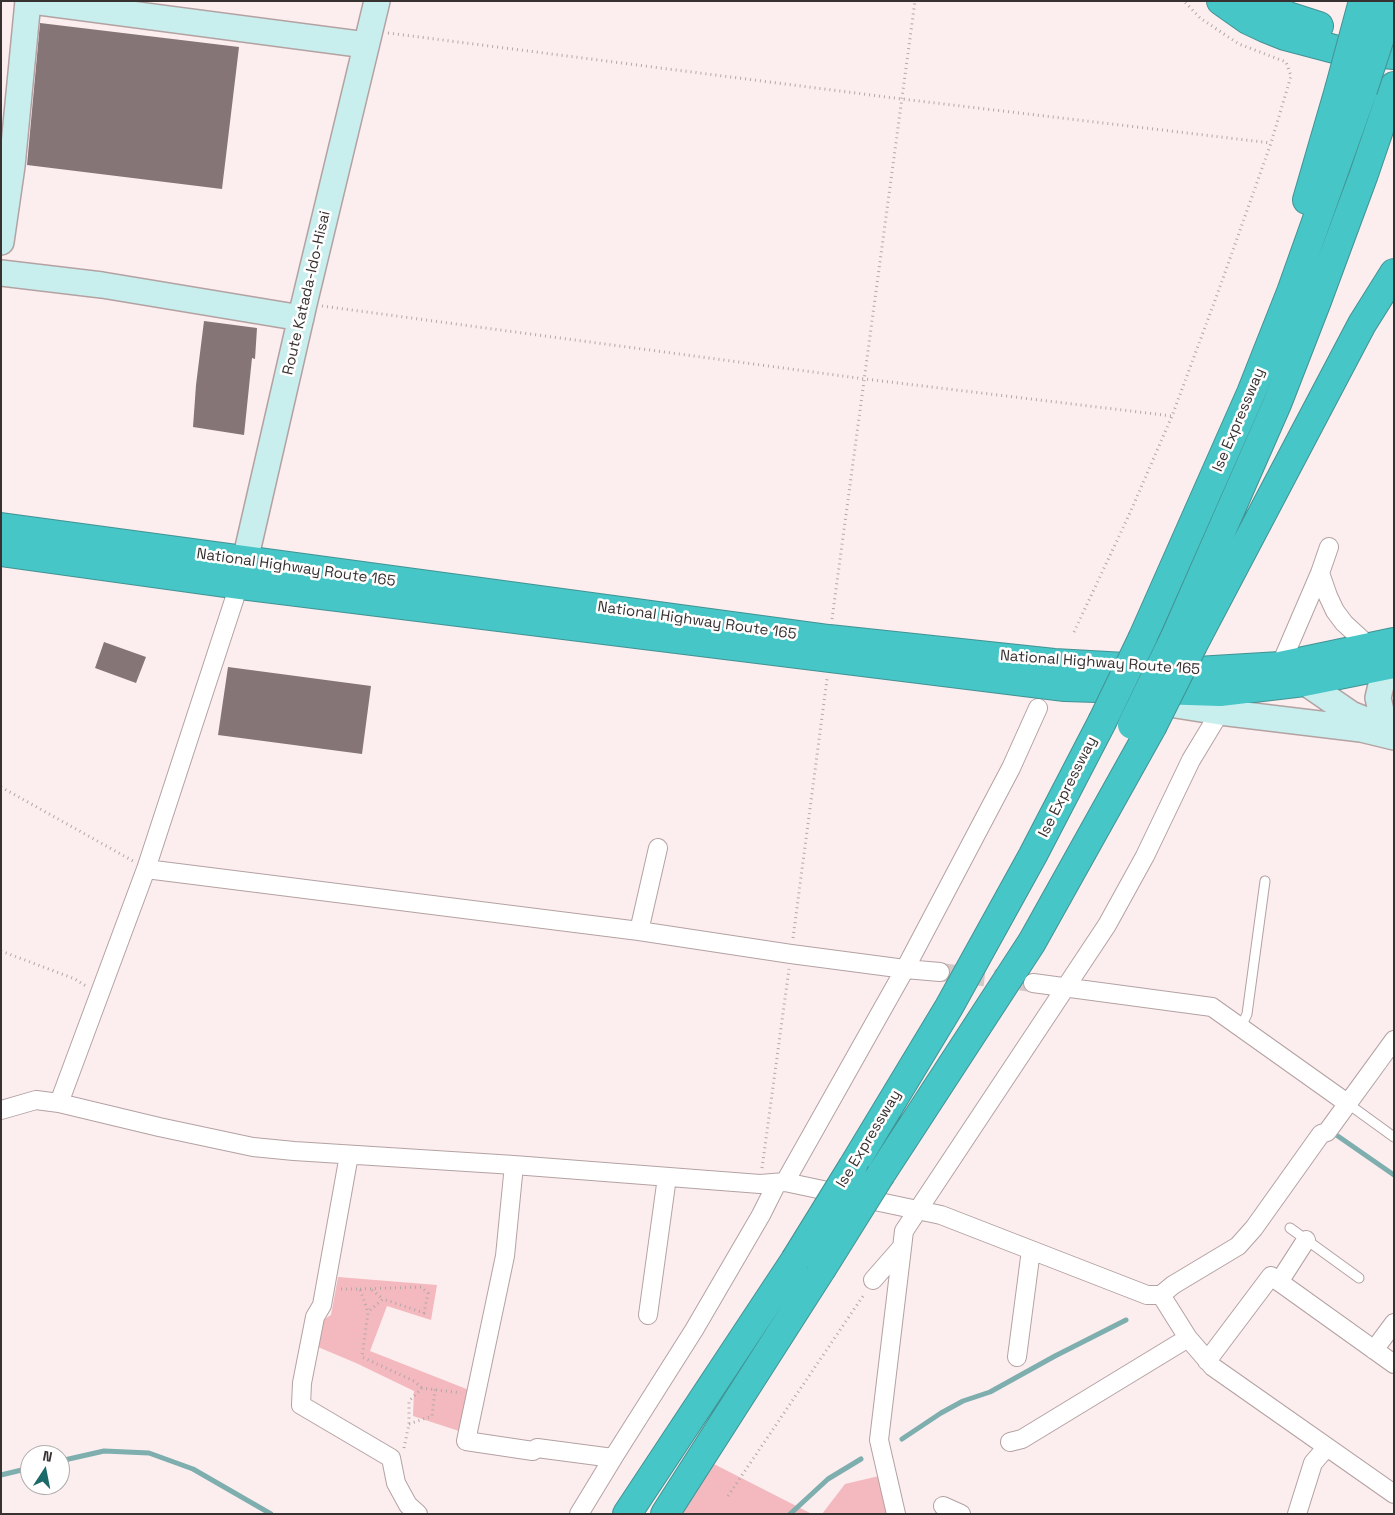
<!DOCTYPE html>
<style>
body{margin:0}
#map{position:relative;width:1395px;height:1515px;overflow:hidden;background:#fcedee;font-family:"Space Grotesk",sans-serif}
canvas{display:block}
.frame{position:absolute;inset:0;border:2px solid #383132;pointer-events:none}
.north{position:absolute;left:20px;top:1445px;width:50px;height:50px;box-sizing:border-box;background:#fff;border:1px solid #afadad;border-radius:50%;rotate:11deg;font-size:14px;font-weight:700;line-height:20px;text-align:center;color:#383132}
.north::after{content:'';display:block;margin:auto;width:18px;height:22px;background:#1d6a6a;clip-path:polygon(50% 0,100% 100%,50% 72%,0 100%)}
</style>
<div id="map">
<canvas width="1395" height="1515"></canvas>
<div class="frame"></div>
<div class="north">N</div>
</div>
<script>
const ctx = document.querySelector('canvas').getContext('2d');
ctx.lineJoin = 'round';
function paint(path, color) {
  ctx.fillStyle = color;
  ctx.fill(path, 'evenodd');
}
function poly(rows) {
  const path = new Path2D();
  for (const r of rows) {
    path.moveTo(r[0], r[1]);
    for (let i = 2; i < r.length; i += 2) path.lineTo(r[i], r[i + 1]);
  }
  return path;
}
function strokePath(path, color, width, dash) {
  ctx.strokeStyle = color;
  ctx.lineWidth = width;
  ctx.lineCap = dash ? 'butt' : 'round';
  ctx.setLineDash(dash || []);
  ctx.stroke(path);
}
function label(font, color, halo, rows, align = 'center') {
  ctx.font = font + ' "Space Grotesk",sans-serif';
  ctx.lineWidth = 5;
  ctx.setLineDash([]);
  ctx.textBaseline = 'middle';
  ctx.strokeStyle = halo;
  ctx.fillStyle = color;
  for (const [text, x, y, turn = 0] of rows) {
    ctx.save();
    ctx.translate(x, y);
    ctx.rotate((+turn || 0) * Math.PI / 180);
    ctx.textAlign = isNaN(turn) ? turn : align;
    if (halo) ctx.strokeText(text, 0, 0);
    ctx.fillText(text, 0, 0);
    ctx.restore();
  }
}
const green = poly([
 [338,1277,437,1285,431,1320,387,1306,370,1351,469,1390,459,1431,413,1416,414,1391,356,1363,318,1347,323,1320,331,1315],
 [706,1460,812,1514,672,1514],
 [879,1476,888,1514,822,1514,845,1484]
]);
const stream = poly([
 [1332,1132,1394,1175],
 [902,1439,941,1413,963,1401,990,1392,1055,1356,1126,1320],
 [60,1461,104,1451,149,1453,193,1469,271,1514],
 [1,1475,30,1468],
 [790,1514,828,1479,861,1459]
]);
const building = poly([
 [40,23,239,47,222,189,27,165],
 [204,321,257,328,255,359,252,358,244,435,193,427,196,385],
 [104,642,146,657,136,683,95,668],
 [228,667,371,686,362,754,218,735]
]);
const streetTunnel = poly([
 [940,972,1033,983]
]);
const path = poly([
 [388,33,902,99,1271,143],
 [322,306,865,379,1172,416],
 [832,619,915,1],
 [1074,632,1129,515,1172,416,1217,295,1271,143,1291,76,1286,62,1239,44,1200,18,1184,1],
 [1,787,133,861],
 [793,938,827,679],
 [1,951,75,979,86,986],
 [762,1168,789,969],
 [341,1289,360,1289,368,1312,362,1357,414,1381,422,1388],
 [360,1289,421,1287,428,1293,424,1313,383,1299,368,1312],
 [372,1290,383,1299],
 [409,1424,432,1416,435,1389],
 [404,1448,409,1424,409,1401,422,1388,461,1393],
 [728,1496,865,1293]
]);
const lane = poly([
 [1241,1027,1247,1014,1265,881],
 [1347,1103,1394,1137],
 [1290,1228,1359,1278]
]);
const street = poly([
 [1320,573,1328,596,1335,611,1344,623,1370,647],
 [1280,666,1320,573,1329,547],
 [146,869,639,931,791,954,905,969,940,972],
 [639,931,658,848],
 [1033,983,1212,1007,1347,1103],
 [59,1103,146,869,239,585],
 [1,1110,36,1100,59,1103,159,1127,253,1147,294,1151,514,1165,760,1184,785,1182,941,1215,1147,1295,1161,1295,1173,1285,1238,1246,1254,1228,1321,1134,1327,1132,1394,1040],
 [349,1155,322,1305,315,1317,302,1383,301,1405,391,1458,396,1483,408,1505,418,1514],
 [514,1165,505,1256,466,1441,533,1451,537,1448,613,1458,694,1330,761,1215,777,1183],
 [785,1182,905,969,1011,768,1038,708],
 [873,1280,901,1248],
 [1279,1282,1306,1240],
 [1161,1295,1188,1338,1213,1367,1394,1494],
 [648,1315,667,1177],
 [1374,1350,1394,1323],
 [1017,1357,1031,1250],
 [1207,1361,1271,1276,1394,1364],
 [1010,1442,1022,1439,1188,1338],
 [943,1506,961,1514],
 [579,1514,613,1458],
 [896,1514,879,1440,904,1231,1107,925,1145,856,1191,760,1220,712],
 [1297,1514,1313,1463,1326,1448]
]);
const secondary = poly([
 [32,1,366,45],
 [1,242,12,166,28,1],
 [1,273,102,285,301,318],
 [241,578,304,304,377,1],
 [1293,674,1351,714,1376,724],
 [1144,700,1220,712,1361,729,1394,737],
 [1385,728,1378,698,1381,685,1392,665]
]);
const highway = poly([
 [1221,1,1248,20,1265,28,1285,36,1338,50,1394,55],
 [1256,1,1288,16,1319,26],
 [1307,200,1339,90],
 [1,527,829,639,1054,663,1197,671,1280,666,1394,642],
 [1,552,239,585,1065,687,1220,692,1304,682,1394,664],
 [1143,637,1251,393,1291,292,1363,90],
 [1174,639,1277,404,1317,301,1364,174,1394,86],
 [1193,645,1362,324,1394,273],
 [853,1166,949,1007,1033,855,1102,722],
 [881,1174,1032,942,1152,727],
 [627,1514,795,1260],
 [665,1514,821,1270]
]);
const highwayBridge = poly([
 [1339,90,1363,1],
 [1363,90,1392,1],
 [1102,722,1143,637],
 [1132,725,1174,639],
 [1152,727,1193,645],
 [795,1260,853,1166],
 [821,1270,881,1174]
]);
const streetNames = [
 ["Route Katada-Ido-Hisai",307,293,-77],
 ["Ise Expressway",1239,420,-67],
 ["National Highway Route 165",296,568,8],
 ["National Highway Route 165",697,621,8],
 ["National Highway Route 165",1100,663,4],
 ["Ise Expressway",1068,787,-63],
 ["Ise Expressway",869,1139,-59]
];
paint(green, '#f3b9be');
strokePath(stream, '#7eaeae', 5);
paint(building, '#867576');
strokePath(streetTunnel, '#d5c7c8', 18, [18, 9]);
strokePath(lane, '#b4a2a3', 11);
strokePath(street, '#b4a2a3', 20);
strokePath(secondary, '#b4a2a3', 28);
strokePath(highway, '#429293', 30);
strokePath(path, '#b3a7a8', 3, [1, 4]);
strokePath(lane, '#fff', 9);
strokePath(street, '#fff', 18);
strokePath(secondary, '#c8eeee', 25);
strokePath(highway, '#47c6c7', 28);
strokePath(highwayBridge, '#429293', 30, []);
strokePath(highwayBridge, '#47c6c7', 28);
label('15px', '#383132', '#fff', streetNames);
</script>
